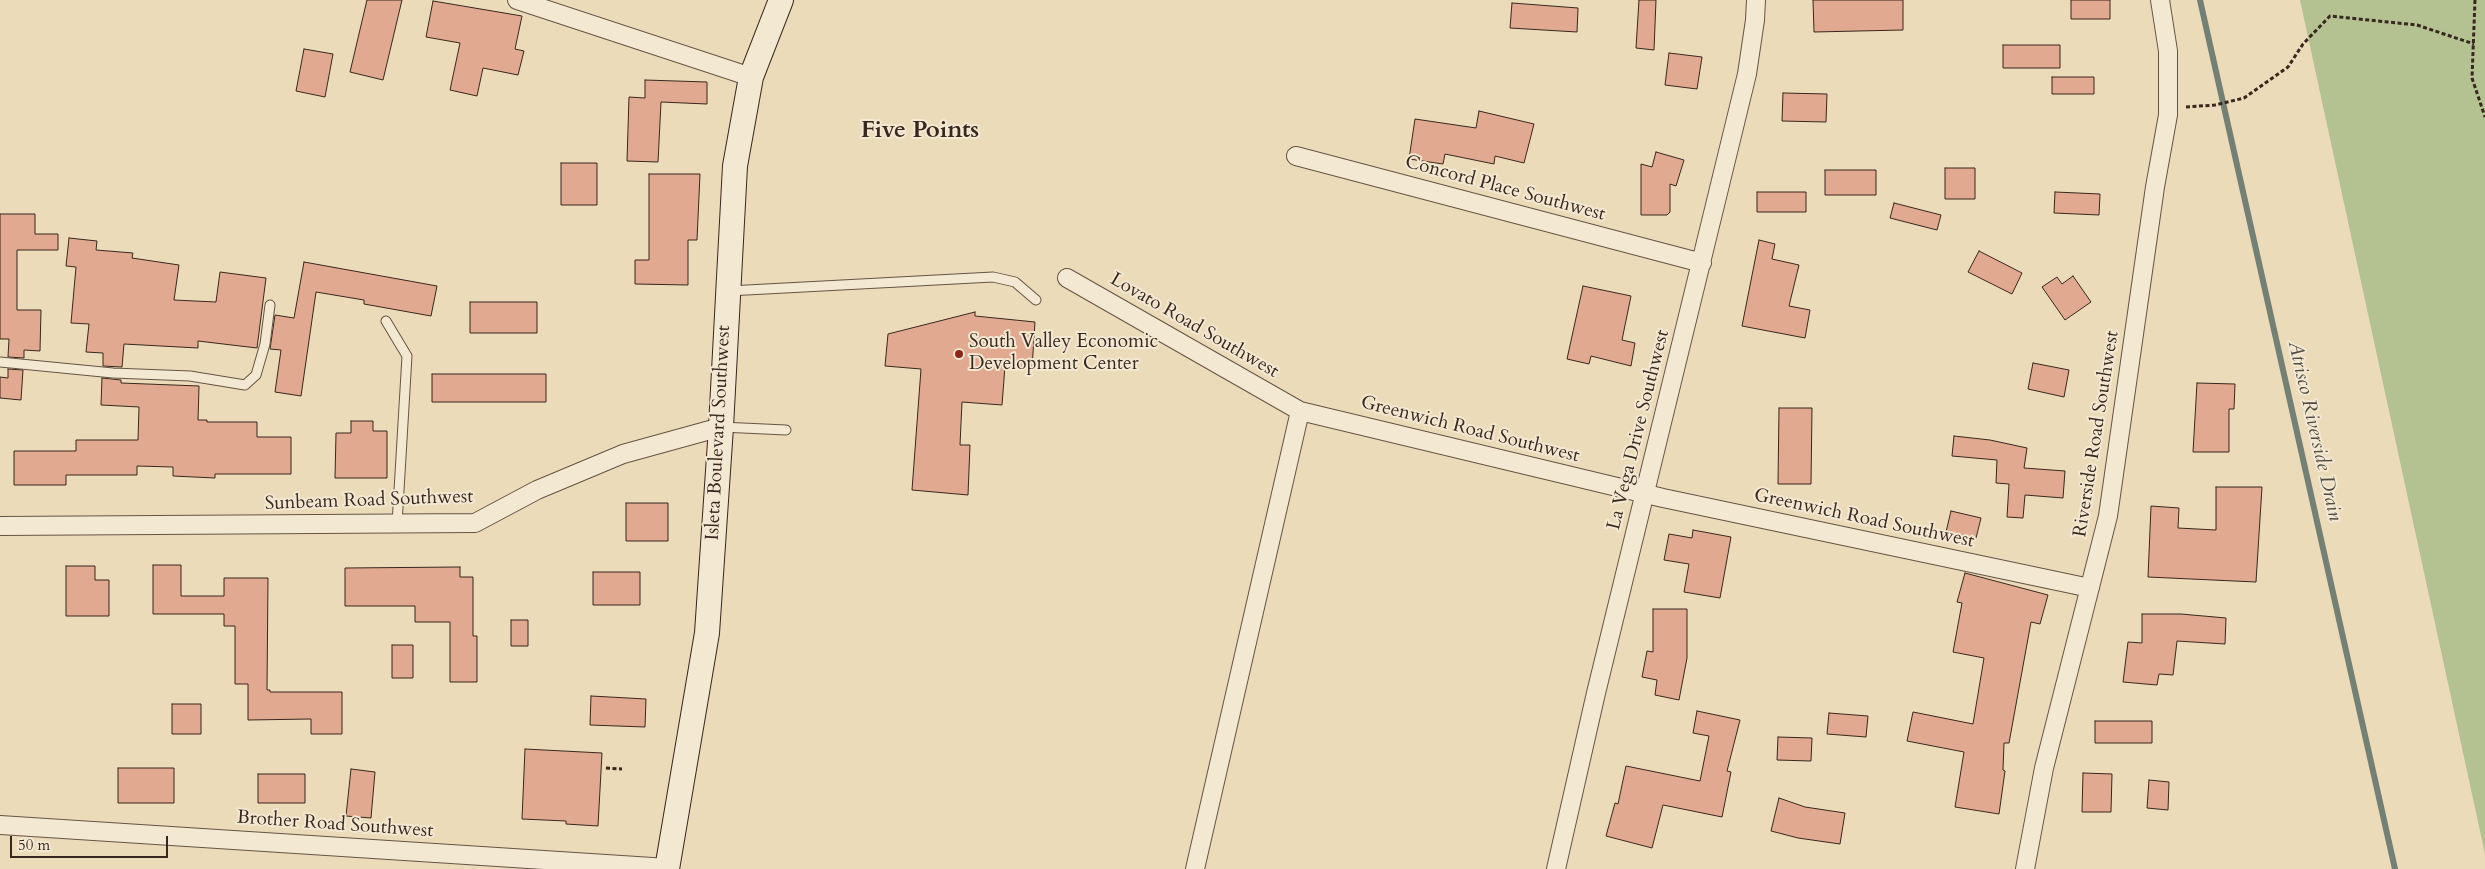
<!DOCTYPE html>
<style>
body{margin:0}
#map{position:relative;width:2485px;height:869px;overflow:hidden;background:#ecdbb9;font-family:Cardo,serif}
canvas{display:block}
.scale{position:absolute;left:10px;top:836px;width:158px;height:22px;box-sizing:border-box;border:2px solid #38271e;border-top:0;padding-left:6px;font-size:15px;line-height:18px;white-space:nowrap;color:#38271e;-webkit-text-stroke:4px #f3e8d2;paint-order:stroke}
</style>
<div id="map">
<canvas width="2485" height="869"></canvas>
<div class="scale">50 m</div>
</div>
<script>
const ctx = document.querySelector('canvas').getContext('2d');
ctx.lineJoin = 'round';
function paint(path, color) {
  ctx.fillStyle = color;
  ctx.fill(path, 'evenodd');
}
function poly(rows) {
  const path = new Path2D();
  for (const r of rows) {
    path.moveTo(r[0], r[1]);
    for (let i = 2; i < r.length; i += 2) path.lineTo(r[i], r[i + 1]);
  }
  return path;
}
function strokePath(path, color, width, dash) {
  ctx.strokeStyle = color;
  ctx.lineWidth = width;
  ctx.lineCap = dash ? 'butt' : 'round';
  ctx.setLineDash(dash || []);
  ctx.stroke(path);
}
function label(font, color, halo, rows, align = 'center') {
  ctx.font = font + ' Cardo,serif';
  ctx.lineWidth = 4;
  ctx.setLineDash([]);
  ctx.textBaseline = 'middle';
  ctx.strokeStyle = halo;
  ctx.fillStyle = color;
  for (const [text, x, y, turn = 0] of rows) {
    ctx.save();
    ctx.translate(x, y);
    ctx.rotate((+turn || 0) * Math.PI / 180);
    ctx.textAlign = isNaN(turn) ? turn : align;
    if (halo) ctx.strokeText(text, 0, 0);
    ctx.fillText(text, 0, 0);
    ctx.restore();
  }
}
const green = poly([
 [2300,0,2485,0,2485,854]
]);
const stream = poly([
 [2200,0,2395,869]
]);
const building = poly([
 [367,0,402,0,383,80,350,72,367,0],
 [1639,0,1656,0,1654,50,1636,48,1639,0],
 [1813,0,1903,0,1903,30,1814,32,1813,0],
 [2071,0,2110,0,2110,19,2071,19,2071,0],
 [433,1,522,16,515,49,524,51,518,75,483,68,477,96,450,90,460,43,426,37,433,1],
 [1512,3,1578,8,1577,32,1510,28,1512,3],
 [2003,45,2060,45,2060,68,2003,68,2003,45],
 [304,49,333,54,325,97,296,91,304,49],
 [1669,53,1702,57,1697,89,1665,85,1669,53],
 [2052,77,2094,77,2094,94,2052,94,2052,77],
 [645,80,707,82,707,104,661,102,658,162,627,161,629,97,645,98,645,80],
 [1783,93,1827,94,1826,122,1782,121,1783,93],
 [1479,111,1534,124,1524,163,1495,156,1494,164,1445,154,1443,164,1409,159,1415,119,1476,128,1479,111],
 [1656,152,1684,160,1676,186,1670,184,1670,212,1667,215,1641,215,1641,164,1652,167,1656,152],
 [561,163,597,163,597,205,561,205,561,163],
 [1945,168,1975,168,1975,199,1945,199,1945,168],
 [1825,170,1876,170,1876,195,1825,195,1825,170],
 [649,174,700,174,697,240,688,240,688,285,635,284,635,260,649,260,649,174],
 [1757,192,1806,192,1806,212,1757,212,1757,192],
 [2055,192,2100,194,2099,215,2054,213,2055,192],
 [1894,203,1941,215,1937,230,1890,218,1894,203],
 [0,214,35,214,35,234,58,234,58,250,17,250,17,310,41,310,40,351,24,350,24,358,8,357,9,339,0,339,0,214],
 [69,238,97,241,96,250,133,253,132,258,179,265,174,300,216,302,220,272,266,278,257,348,198,341,198,348,124,344,122,367,103,366,103,353,86,352,89,324,71,323,76,267,66,266,69,238],
 [1759,240,1775,244,1772,259,1799,265,1789,306,1810,310,1805,338,1742,326,1759,240],
 [1979,251,2022,273,2012,294,1968,272,1979,251],
 [304,262,437,286,431,316,364,304,364,300,316,292,301,396,275,392,281,350,270,349,275,315,294,318,304,262],
 [2073,276,2091,302,2065,320,2042,287,2057,277,2062,284,2073,276],
 [1583,286,1631,296,1622,340,1635,343,1631,366,1591,356,1589,364,1567,359,1583,286],
 [470,302,537,302,537,333,470,333,470,302],
 [975,312,975,316,1035,322,1032,368,1005,366,1002,405,962,402,960,445,970,445,968,495,912,490,921,369,885,366,888,334,975,312],
 [2033,363,2069,370,2064,397,2028,389,2033,363],
 [8,369,23,370,21,400,0,398,0,377,8,378,8,369],
 [432,374,546,374,546,402,432,402,432,374],
 [102,378,121,380,121,383,199,386,198,420,207,420,207,422,257,422,257,437,291,437,291,474,215,474,215,478,173,476,173,467,137,466,137,475,66,475,66,485,14,485,14,451,76,451,76,440,138,440,139,407,101,405,102,378],
 [2197,383,2235,384,2234,409,2229,409,2229,452,2193,452,2197,383],
 [1779,408,1812,408,1811,484,1778,484,1779,408],
 [351,421,373,421,373,431,387,431,387,478,335,478,336,433,351,433,351,421],
 [1954,436,1990,440,2027,448,2024,468,2065,471,2063,498,2025,495,2023,518,2007,517,2009,484,1996,483,1997,460,1952,456,1954,436],
 [2216,487,2262,487,2256,582,2148,577,2151,506,2179,508,2178,528,2216,530,2216,487],
 [626,503,668,503,668,541,626,541,626,503],
 [1951,511,1981,518,1976,538,1946,532,1951,511],
 [1693,530,1731,537,1720,598,1684,592,1689,564,1664,560,1669,534,1692,538,1693,530],
 [153,565,181,565,181,596,224,596,224,578,268,578,267,690,270,690,270,692,342,692,342,734,311,734,311,719,248,720,248,684,235,684,235,626,224,626,224,614,153,614,153,565],
 [66,566,95,566,95,580,109,580,109,616,66,616,66,566],
 [460,567,460,577,473,577,473,636,477,636,477,682,450,682,450,622,415,622,415,606,345,606,345,568,460,567],
 [593,572,640,572,640,605,593,605,593,572],
 [1965,573,2048,595,2040,624,2031,622,2009,743,2004,743,2003,770,2005,771,1999,814,1955,807,1964,752,1907,741,1913,712,1973,724,1984,658,1953,652,1962,603,1957,602,1965,573],
 [1653,609,1687,609,1687,658,1679,700,1655,695,1657,680,1642,677,1647,651,1653,652,1653,609],
 [2142,614,2181,614,2226,618,2225,644,2177,641,2173,675,2159,674,2157,685,2123,682,2128,642,2142,643,2142,614],
 [511,620,528,620,528,646,511,646,511,620],
 [392,645,413,645,413,678,392,678,392,645],
 [591,696,646,699,645,727,590,725,591,696],
 [172,704,201,704,201,734,172,734,172,704],
 [1697,711,1740,720,1727,771,1731,772,1722,817,1663,805,1652,848,1606,836,1615,803,1618,804,1626,766,1700,781,1709,736,1693,733,1697,711],
 [1829,713,1868,716,1866,737,1827,734,1829,713],
 [2095,721,2152,721,2152,743,2095,743,2095,721],
 [1778,737,1812,738,1811,761,1777,760,1778,737],
 [525,749,602,753,598,826,566,824,566,821,522,819,525,749],
 [118,768,174,768,174,803,118,803,118,768],
 [351,769,375,772,371,818,346,816,351,769],
 [2083,773,2112,774,2111,812,2082,812,2083,773],
 [258,774,305,774,305,803,258,803,258,774],
 [2149,780,2169,782,2168,810,2147,808,2149,780],
 [1779,798,1805,807,1845,813,1840,844,1798,838,1771,831,1779,798]
]);
const path = poly([
 [2475,0,2472,78,2485,117],
 [2186,107,2215,105,2244,98,2288,67,2303,44,2330,16,2417,25,2474,44],
 [606,768,622,769]
]);
const service = poly([
 [728,291,993,277,1015,282,1036,300],
 [386,321,407,356,397,524],
 [0,362,113,373,190,376,245,385,256,375,265,344,270,305],
 [721,427,786,430]
]);
const minor = poly([
 [517,0,751,77],
 [1296,156,1702,263],
 [1067,278,1300,411,1663,498,2090,588],
 [0,526,475,523,537,490,623,454,721,427],
 [0,825,668,868],
 [1195,869,1300,411],
 [1556,869,1596,693,1747,74,1755,20,1756,0],
 [2025,869,2044,768,2108,516,2155,187,2168,115,2168,51,2160,0]
]);
const secondary = poly([
 [667,869,707,633,721,427,735,166,751,77,781,0]
]);
const markers = [
 [959,354,5,"#8f2418"]
];
const streetNames = [
 ["Concord Place Southwest",1505,189,15],
 ["Lovato Road Southwest",1194,326,30],
 ["Greenwich Road Southwest",1470,430,14],
 ["La Vega Drive Southwest",1639,430,-76],
 ["Isleta Boulevard Southwest",719,433,-87],
 ["Riverside Road Southwest",2097,434,-81],
 ["Sunbeam Road Southwest",369,501,-2],
 ["Greenwich Road Southwest",1864,519,12],
 ["Brother Road Southwest",335,825,4]
];
const poiNames = [
 ["South Valley Economic",969,343],
 ["Development Center",969,365]
];
const waterNames = [
 ["Atrisco Riverside Drain",2314,431,77]
];
const districtNames = [
 ["Five Points",920,131]
];
paint(green, '#b4c191');
strokePath(stream, '#728076', 6);
paint(building, '#e1a98f');
strokePath(building, '#38271e', 1);
strokePath(service, '#655445', 11);
strokePath(minor, '#655445', 20);
strokePath(secondary, '#38271e', 26);
strokePath(path, '#38271e', 3, [4, 2.5]);
strokePath(service, '#f3e8d2', 9);
strokePath(minor, '#f3e8d2', 18);
strokePath(secondary, '#f3e8d2', 24);
for (const [x, y, r, color] of markers) {
  const dot = new Path2D();
  dot.arc(x, y, r, 0, 2 * Math.PI);
  ctx.fillStyle = color;
  ctx.fill(dot);
  strokePath(dot, '#f3e8d2', 2);
}
label('19px', '#38271e', '#f3e8d2', streetNames);
label('19px', '#38271e', '#f3e8d2', poiNames, 'left');
label('italic 20px', '#504c43', '#f3e8d2', waterNames);
label('bold 24px', '#38271e', '#f3e8d2', districtNames);
</script>
